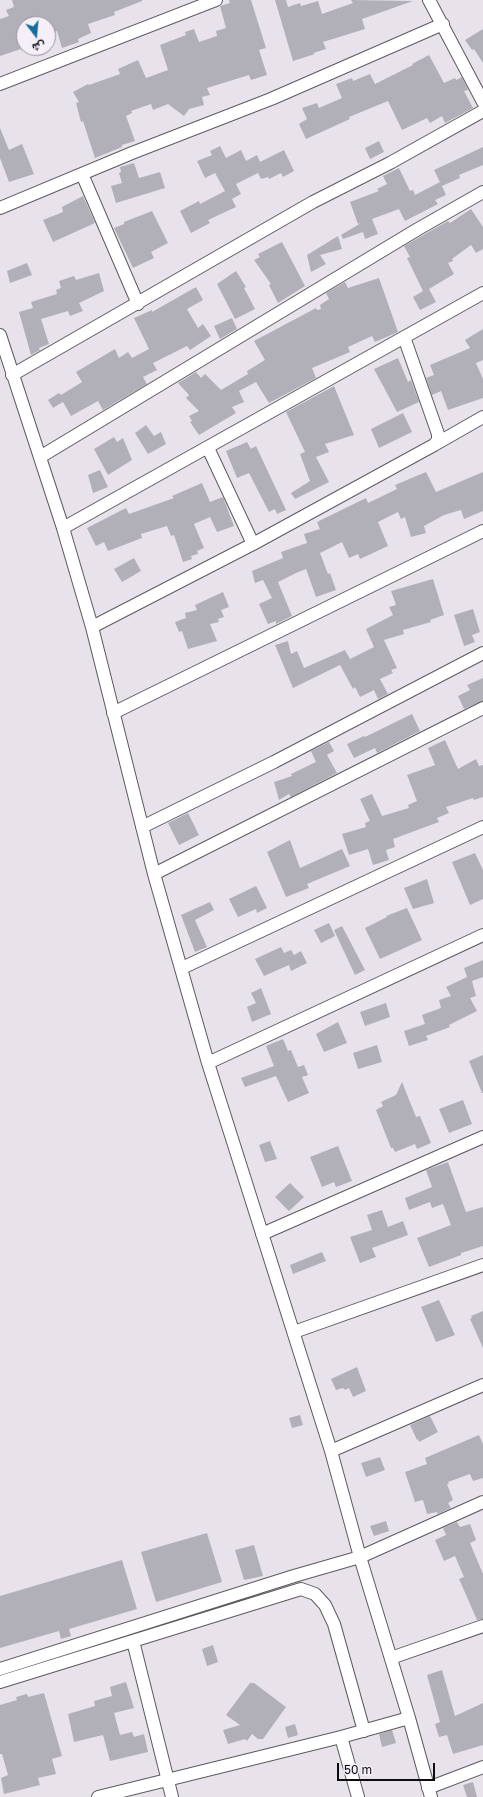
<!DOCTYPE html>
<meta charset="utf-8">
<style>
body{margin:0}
#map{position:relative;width:483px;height:1797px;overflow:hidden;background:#e8e2eb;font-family:"Golos Text",Vazirmatn,sans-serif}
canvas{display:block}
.north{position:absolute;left:16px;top:16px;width:40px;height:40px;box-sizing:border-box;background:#f5eff8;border:1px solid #98949a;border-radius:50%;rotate:164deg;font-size:11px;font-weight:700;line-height:16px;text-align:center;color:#0d0b0e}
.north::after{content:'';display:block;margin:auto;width:14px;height:18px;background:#176c9c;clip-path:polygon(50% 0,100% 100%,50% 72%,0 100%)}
.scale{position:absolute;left:337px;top:1763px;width:98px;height:18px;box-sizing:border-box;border:2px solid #0d0b0e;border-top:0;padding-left:5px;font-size:12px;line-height:14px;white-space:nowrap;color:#0d0b0e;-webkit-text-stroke:3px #f5eff8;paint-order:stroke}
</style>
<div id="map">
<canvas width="483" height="1797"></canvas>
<div class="north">ش</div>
<div class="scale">50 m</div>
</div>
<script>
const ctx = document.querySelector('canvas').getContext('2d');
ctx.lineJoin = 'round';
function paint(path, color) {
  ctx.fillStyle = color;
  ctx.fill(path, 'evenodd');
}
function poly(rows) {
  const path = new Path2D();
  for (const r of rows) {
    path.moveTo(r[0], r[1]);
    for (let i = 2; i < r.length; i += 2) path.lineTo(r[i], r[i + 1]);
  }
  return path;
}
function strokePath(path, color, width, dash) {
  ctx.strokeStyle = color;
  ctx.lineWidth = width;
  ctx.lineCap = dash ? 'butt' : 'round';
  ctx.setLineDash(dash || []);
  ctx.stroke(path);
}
const building = poly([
 [12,0,142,0,142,1,114,12,115,15,88,24,91,33,78,39,79,42,62,48,57,31,48,34,48,24,24,24,24,48,0,56,0,19,9,16,6,10,14,7],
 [229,0,251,0,266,48,259,50,267,75,251,80,249,75,207,88,210,95,202,97,204,105,189,109,184,116,168,104,153,110,151,104,131,111,132,113,126,116,135,141,122,145,122,147,95,158,83,121,81,122,76,103,79,102,73,92,88,84,89,85,120,74,118,69,138,60,146,78,168,70,160,45,186,35,185,32,194,29,199,42,217,36,216,31,226,28,220,6,230,3],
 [275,0,286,0,288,7,300,3,301,6,318,1,322,14,353,3,351,0,413,1,362,19,365,29,323,42,326,49,313,53,315,54,293,61],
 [483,29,483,63,474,49,472,50,465,40],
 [429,55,444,83,455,78,456,80,462,77,468,90,464,91,473,108,445,123,442,116,430,123,427,118,402,130,388,101,349,117,350,119,306,139,299,124,307,119,302,108,317,103,319,108,342,98,336,84,352,78,353,81,370,74,375,84,413,65,412,64],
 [0,128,9,150,22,144,34,174,9,182,0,158],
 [379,141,384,152,370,159,365,148],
 [220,146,226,158,241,150,246,161,257,155,260,162,284,150,294,171,283,177,281,173,269,179,268,177,261,179,258,173,236,184,241,194,232,199,236,207,208,220,210,223,191,233,180,211,199,201,200,204,225,191,215,173,205,178,197,161,212,155,210,151],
 [483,147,483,165,459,175,460,178,442,186,446,195,435,200,438,204,405,221,399,209,372,219,378,234,365,239,363,232,343,239,341,235,361,223,358,224,350,202,379,191,377,189,387,184,383,176,399,168,410,191,413,190,415,195,440,182,441,184,434,170],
 [134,163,139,178,160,172,165,188,116,203,111,186,122,183,119,173,121,172,120,167],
 [83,196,95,223,53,242,43,220,63,212,62,207],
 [471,209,483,227,483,249,476,253,471,245,452,259,453,261,448,263,454,274,429,289,436,302,420,310,413,297,423,291,407,258,410,257,404,246,448,221,450,223],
 [152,211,168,243,151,252,154,258,133,268,114,228,124,224,124,222],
 [338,236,342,249,320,255,326,264,311,272,307,255],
 [282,242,305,286,278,303,269,285,271,284,254,260,260,257,258,254],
 [27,263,32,275,10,283,7,271],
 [236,271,246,287,244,288,255,309,235,319,217,284],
 [99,273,104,291,79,303,83,311,70,316,68,311,41,319,49,344,39,348,40,350,31,355,19,312,33,308,31,302,57,294,56,290,61,288,59,281,74,276,76,280],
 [379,278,398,332,375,342,372,336,348,347,350,352,312,368,316,378,269,403,256,382,239,391,244,402,232,407,236,413,199,435,190,422,192,421,189,416,199,411,186,398,189,395,178,383,196,372,201,378,205,374,221,390,248,374,247,371,265,360,254,341,316,308,317,310,321,309,320,305,329,299,326,293,345,282,348,288],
 [196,287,203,300,187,309,198,328,203,324,211,336,190,350,187,346,153,363,157,370,143,377,147,384,103,410,98,401,71,416,63,402,53,408,48,400,59,393,61,395,82,382,76,372,115,349,119,358,128,352,132,358,149,349,134,318,152,310,152,312],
 [232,318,237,329,220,339,214,326],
 [483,329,483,360,476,363,483,379,483,398,448,410,441,391,432,395,426,378,434,375,430,365,470,348,465,340],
 [398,358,408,382,411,380,419,402,397,412,374,369],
 [334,386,354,435,325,444,329,452,316,457,329,482,295,499,291,493,310,481,300,454,305,452,286,412],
 [403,413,412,432,379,448,371,429],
 [146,425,154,436,161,432,166,444,148,454,135,433],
 [114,437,117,442,123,438,132,460,108,475,94,449],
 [247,442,251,449,256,446,286,510,277,514,275,509,269,512,249,473,237,478,226,451],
 [100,470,108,487,93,493,88,475],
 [426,472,436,492,483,472,483,511,464,519,461,510,444,515,424,526,426,533,411,537,405,517,401,519,398,512,378,522,388,546,360,559,358,554,349,558,342,542,320,553,328,574,330,573,336,590,316,597,306,569,296,573,278,582,292,616,276,624,276,621,268,624,259,604,272,598,263,580,255,583,252,571,283,558,281,552,307,543,304,534,320,529,317,522,366,498,368,503,397,489,395,485],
 [202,483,210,502,223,497,234,526,217,532,210,517,194,524,204,548,197,551,198,554,191,556,192,559,183,562,174,535,171,536,167,526,141,534,142,538,108,551,104,542,96,546,87,528,126,508,129,514,174,498,172,496],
 [134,558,141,571,122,582,114,569],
 [433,579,444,615,430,620,431,622,403,630,404,634,384,640,397,668,391,670,393,673,380,679,388,694,378,699,374,690,360,697,355,687,353,689,340,665,293,688,275,645,288,641,291,654,297,651,304,668,345,650,350,659,374,647,366,629,393,615,389,607,396,605,391,591],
 [223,592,229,607,221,610,224,617,218,619,219,622,210,624,217,641,188,649,182,631,179,632,175,622,186,618,185,613,197,610,195,605],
 [473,609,480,632,472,635,475,642,464,646,454,615],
 [483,678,483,701,464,709,458,696,470,690,467,685],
 [412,714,420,731,377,753,375,748,354,758,347,744,364,736,365,737],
 [445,740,458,769,476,759,479,766,483,765,483,797,474,800,473,798,446,807,449,813,437,818,439,822,393,839,395,847,386,850,389,860,373,865,368,849,349,855,342,834,366,827,365,823,370,821,360,799,372,794,382,816,409,808,408,805,417,801,407,775,435,765,428,748],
 [329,742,334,751,327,755,337,773,291,797,289,794,279,800,274,782,292,776,291,774,316,762,311,751],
 [188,813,199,835,179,845,168,823],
 [290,840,300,868,342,849,350,866,307,884,309,888,286,897,267,852],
 [475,853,483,870,483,899,470,905,452,862],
 [427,879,434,903,413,909,404,888],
 [256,886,267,908,257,913,256,909,238,917,229,899],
 [210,902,214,910,195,920,207,947,195,952,181,915],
 [407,908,422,940,380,959,365,928,387,917,386,916],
 [329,923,335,936,321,943,314,930],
 [342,926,365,970,355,975,334,930],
 [281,947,284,953,291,950,294,955,301,951,307,963,291,971,289,965,264,976,255,959],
 [483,960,483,977,472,981,476,996,470,998,477,1011,449,1025,450,1027,426,1036,428,1040,409,1046,404,1031,425,1024,422,1015,441,1008,439,1000,451,996,446,987,467,977,464,968],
 [261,988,271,1014,252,1022,247,1007,256,1003,251,993],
 [386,1003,390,1017,365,1026,360,1012],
 [338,1022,347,1043,324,1052,316,1034],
 [283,1039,288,1051,291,1050,298,1067,304,1065,308,1075,302,1077,309,1093,288,1102,276,1076,245,1087,241,1078,274,1066,266,1046],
 [377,1045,382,1062,358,1069,353,1053],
 [483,1055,483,1093,482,1093,469,1061],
 [402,1082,416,1117,420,1116,431,1143,417,1149,415,1144,395,1152,393,1148,391,1148,376,1110,383,1106,381,1102,396,1095],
 [463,1100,472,1124,449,1133,439,1109],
 [270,1141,277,1159,265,1162,259,1145],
 [338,1146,352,1181,336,1187,334,1182,322,1187,310,1157],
 [448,1162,466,1212,483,1207,483,1246,461,1253,461,1255,429,1267,417,1238,451,1225,443,1204,432,1208,430,1202,409,1210,405,1198,432,1187,426,1170],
 [290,1183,304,1197,289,1211,275,1197],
 [382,1210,388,1227,403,1221,408,1235,372,1248,376,1257,360,1263,350,1237,372,1230,367,1215],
 [322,1252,326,1261,293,1274,290,1265],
 [439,1300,455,1335,436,1342,421,1307],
 [483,1311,483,1348,470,1319,472,1318,471,1316],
 [357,1367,366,1391,353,1397,349,1388,345,1390,343,1388,336,1390,331,1379],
 [300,1415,303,1425,292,1428,289,1418],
 [430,1416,438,1432,419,1442,418,1439,417,1440,410,1425],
 [479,1435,483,1444,483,1478,473,1481,470,1474,448,1482,449,1484,447,1484,453,1500,448,1503,451,1508,438,1514,437,1512,427,1514,423,1500,415,1502,405,1472,427,1464,425,1458],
 [380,1457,385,1470,366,1477,361,1463],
 [386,1521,389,1531,374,1536,370,1526],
 [457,1522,460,1527,470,1524,476,1540,470,1543,483,1574,483,1619,477,1620,459,1579,464,1577,455,1556,444,1561,435,1540,446,1535,443,1528],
 [207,1533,222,1582,156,1602,141,1552],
 [254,1545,263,1576,244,1580,235,1550],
 [122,1560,137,1609,69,1629,71,1636,61,1639,59,1631,0,1648,0,1596],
 [213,1645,218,1662,207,1666,202,1649],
 [442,1670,455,1716,483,1703,483,1745,453,1754,447,1735,439,1737,435,1724,440,1722,427,1675],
 [126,1682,134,1708,114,1713,120,1735,132,1732,134,1737,144,1734,148,1752,110,1761,103,1735,74,1742,68,1714,95,1706,94,1701,112,1696,110,1687],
 [250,1683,254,1683,286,1707,263,1739,258,1739,252,1734,247,1741,245,1739,228,1744,223,1730,240,1725,226,1715],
 [44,1693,62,1756,52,1759,56,1774,38,1778,40,1785,4,1794,1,1778,8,1775,2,1754,0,1754,0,1705,17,1700,16,1697,27,1694,28,1697],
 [295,1724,298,1735,288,1738,285,1727],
 [392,1730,396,1743,382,1747,379,1734],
 [473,1782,477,1797,467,1797,463,1785]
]);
const street = poly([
 [429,0,483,102],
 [0,84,216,0],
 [82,174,138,304],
 [0,208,132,153,271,99,443,24],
 [0,335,63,528,92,627,154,874,208,1063,331,1451,360,1557,409,1718,431,1797],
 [12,375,313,202,390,163,483,111],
 [434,445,483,417],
 [208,448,253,544],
 [40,457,418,229,483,192],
 [63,528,483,293],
 [92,627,253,544,434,445,438,440,438,434,404,337],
 [113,713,483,531],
 [142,827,274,762,483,653],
 [154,874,483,708],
 [182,968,483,827],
 [208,1063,483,935],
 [262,1234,483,1137],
 [294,1332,483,1265],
 [331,1451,483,1385],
 [133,1641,172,1797],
 [391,1658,483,1626],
 [0,1669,294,1576,360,1557,483,1502],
 [0,1682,301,1589,315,1594,325,1605,334,1624,364,1731],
 [341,1737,358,1797],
 [428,1788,483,1767],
 [98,1797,341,1737,409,1718]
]);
paint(building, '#b1b0b9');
strokePath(street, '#5e5960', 14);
strokePath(street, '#fff', 12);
</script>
